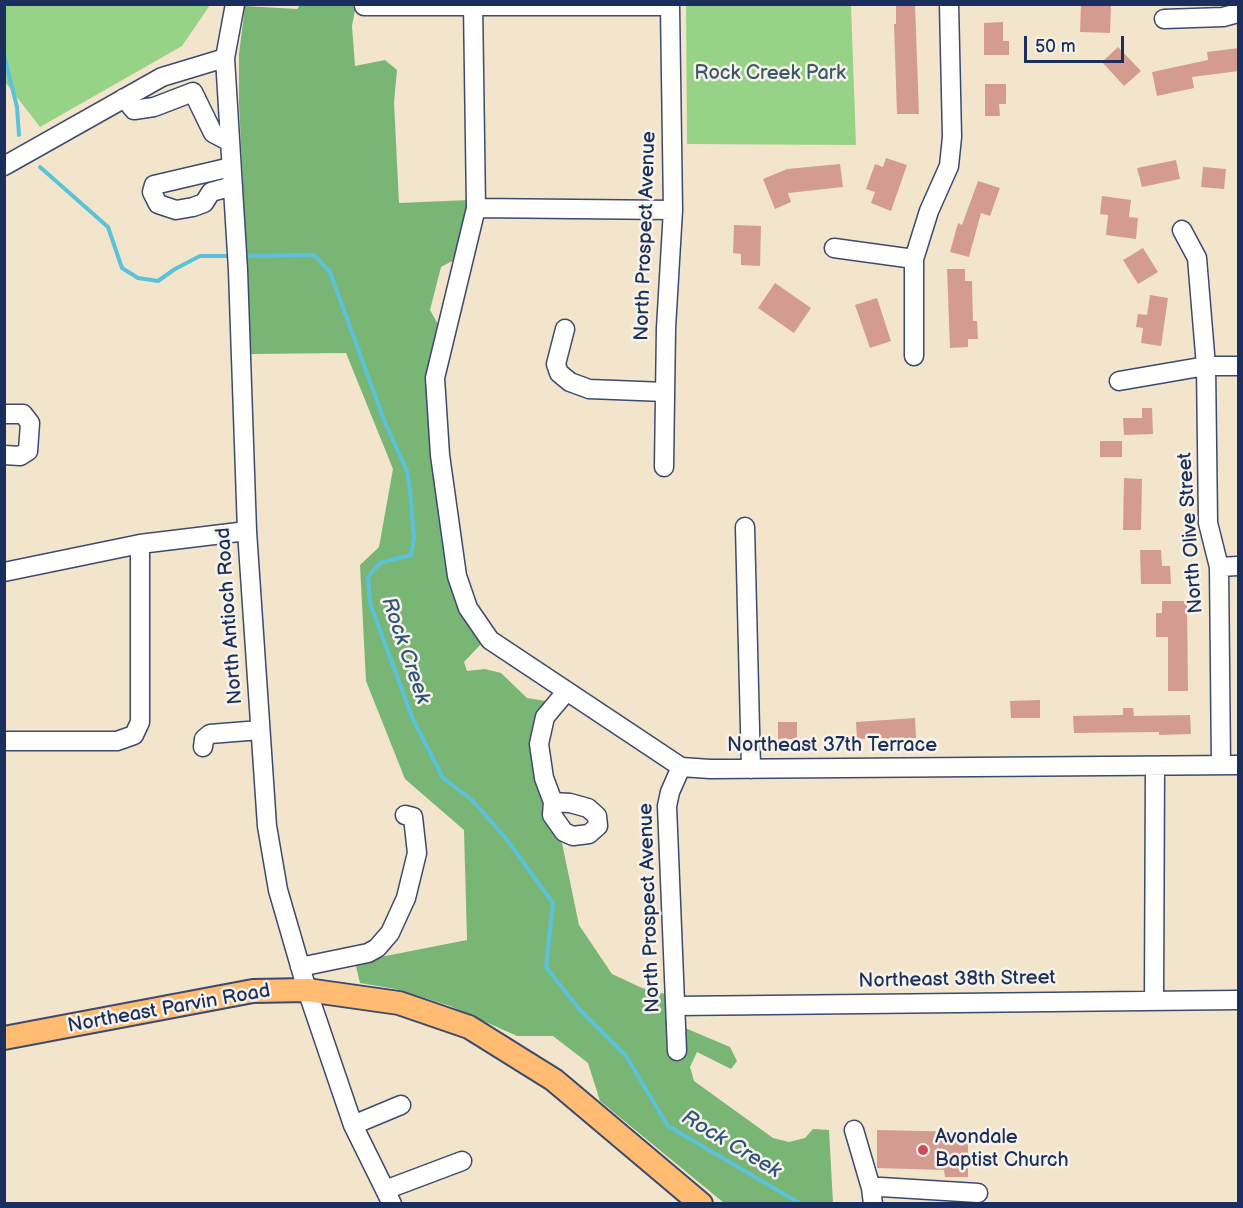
<!DOCTYPE html>
<style>
body{margin:0}
#map{position:relative;width:1243px;height:1208px;overflow:hidden;background:#f3e5cc;font-family:"Balsamiq Sans",sans-serif}
canvas{display:block}
.frame{position:absolute;inset:0;border:6px solid #1b2f5e;pointer-events:none}
.scale{position:absolute;left:1024px;top:36px;width:100px;height:27px;box-sizing:border-box;border:3px solid #1b2f5e;border-top:0;padding-left:8px;font-size:18px;line-height:21px;white-space:nowrap;color:#1b2f5e;-webkit-text-stroke:4px #f7f3e8;paint-order:stroke}
</style>
<div id="map">
<canvas width="1243" height="1208"></canvas>
<div class="frame"></div>
<div class="scale">50 m</div>
</div>
<script>
const ctx = document.querySelector('canvas').getContext('2d');
ctx.lineJoin = 'round';
function paint(path, color) {
  ctx.fillStyle = color;
  ctx.fill(path, 'evenodd');
}
function poly(rows) {
  const path = new Path2D();
  for (const r of rows) {
    path.moveTo(r[0], r[1]);
    for (let i = 2; i < r.length; i += 2) path.lineTo(r[i], r[i + 1]);
  }
  return path;
}
function strokePath(path, color, width, dash) {
  ctx.strokeStyle = color;
  ctx.lineWidth = width;
  ctx.lineCap = dash ? 'butt' : 'round';
  ctx.setLineDash(dash || []);
  ctx.stroke(path);
}
function label(font, color, halo, rows, align = 'center') {
  ctx.font = font + ' "Balsamiq Sans",sans-serif';
  ctx.lineWidth = 5;
  ctx.setLineDash([]);
  ctx.textBaseline = 'middle';
  ctx.strokeStyle = halo;
  ctx.fillStyle = color;
  for (const [text, x, y, turn = 0] of rows) {
    ctx.save();
    ctx.translate(x, y);
    ctx.rotate((+turn || 0) * Math.PI / 180);
    ctx.textAlign = isNaN(turn) ? turn : align;
    if (halo) ctx.strokeText(text, 0, 0);
    ctx.fillText(text, 0, 0);
    ctx.restore();
  }
}
const green = poly([
 [5,4,210,4,210,5,182,46,40,127,5,82],
 [686,5,851,5,856,145,687,144]
]);
const forest = poly([
 [300,5,356,5,352,26,355,66,385,60,397,70,394,102,399,203,469,200,456,259,441,267,430,310,439,326,461,611,481,644,464,662,467,671,485,669,501,673,527,698,546,701,534,733,544,802,562,843,579,925,612,974,642,988,669,995,671,1022,730,1047,737,1061,731,1069,697,1052,690,1067,694,1081,773,1138,789,1142,805,1138,813,1129,829,1130,833,1203,724,1203,600,1101,588,1063,553,1036,517,1036,450,1006,396,989,360,983,355,962,467,940,464,830,405,779,366,681,360,565,379,547,393,469,346,353,251,354,239,103,239,54,245,6,297,9]
]);
const stream = poly([
 [4,55,17,107,19,135],
 [40,167,108,227,122,268,138,278,158,281,175,269,200,256,232,256],
 [243,256,314,255,330,272,384,420,407,471,410,489,414,539,411,555,380,563,368,577,370,603,412,717,443,778,472,800,504,836,553,903,546,967,580,1010,626,1056,668,1126,801,1204]
]);
const building = poly([
 [896,4,915,4,919,114,897,114,894,24,896,24],
 [1081,4,1111,4,1110,33,1080,32],
 [1003,22,1003,41,1009,41,1009,55,984,55,984,23],
 [1118,47,1141,71,1124,86,1102,62],
 [1239,48,1239,71,1192,77,1194,88,1157,96,1152,72,1208,60,1207,52],
 [985,84,1006,84,1006,104,999,104,1000,116,985,116],
 [886,158,907,165,891,211,871,203,875,192,866,189,875,164,883,167],
 [1176,160,1180,179,1142,187,1137,168],
 [840,164,843,187,788,193,791,202,775,209,763,179,787,169],
 [1203,167,1226,169,1224,189,1201,187],
 [978,181,1000,188,990,216,981,213,969,257,950,252,958,223,962,225],
 [1102,196,1131,200,1129,217,1138,218,1136,239,1106,235,1108,215,1100,214],
 [734,225,761,226,760,266,741,265,741,254,733,253],
 [1143,248,1158,272,1138,284,1123,260],
 [947,269,965,269,965,281,972,281,973,321,977,321,978,339,968,339,968,347,950,348],
 [775,283,811,308,794,333,758,308],
 [1150,295,1168,298,1161,346,1141,343,1143,328,1136,327,1138,314,1147,315],
 [877,298,891,341,870,348,855,305],
 [1142,408,1152,408,1153,434,1124,435,1123,418,1142,418],
 [1100,441,1122,441,1122,457,1100,457],
 [1124,478,1142,479,1141,530,1123,530],
 [1140,550,1161,550,1162,566,1170,566,1171,584,1141,584],
 [1162,601,1187,601,1188,691,1168,691,1168,637,1156,637,1156,613,1162,613],
 [1040,700,1040,718,1011,718,1010,701],
 [1123,708,1133,708,1134,716,1190,715,1191,734,1159,735,1159,732,1074,733,1073,716,1123,715],
 [915,718,916,738,857,739,856,722],
 [778,722,797,722,797,739,778,739],
 [877,1130,968,1132,968,1177,945,1177,944,1170,877,1168]
]);
const minor = poly([
 [235,4,225,58,238,270,247,531,267,826,278,890,307,990,353,1125,392,1204],
 [473,4,476,208,435,378,440,455,457,576,468,608,490,640,681,767,710,769,1238,765],
 [364,6,670,6,673,210,666,328,664,467],
 [1164,19,1223,17,1238,13],
 [124,98,134,110,154,107,193,92,213,133,230,142],
 [4,166,162,77,225,58],
 [231,167,154,185,152,192,158,204,176,210,193,207,204,203,211,192,233,186],
 [476,208,673,210],
 [1182,230,1197,258,1206,366,1208,523,1219,567,1221,765],
 [834,248,914,259],
 [565,329,556,364,559,373,570,382,589,389,665,392],
 [914,356,914,259,929,211,949,166,952,137,949,4],
 [1119,381,1206,366,1238,366],
 [4,414,23,414,30,423,28,451,20,456,4,455],
 [745,527,751,769],
 [1219,567,1238,566],
 [4,572,140,544,247,531],
 [4,741,117,741,134,735,140,722,140,544],
 [203,747,204,739,210,734,260,730],
 [553,802,570,803,588,808,597,816,598,826,589,834,573,836,564,832,552,815,553,802,544,778,539,744,545,717,566,692],
 [300,967,368,953,377,948,390,933,406,898,417,853,413,817,405,815],
 [1154,1000,1155,766],
 [676,1006,1238,1000],
 [677,1051,667,806,670,792,681,767],
 [353,1125,401,1105],
 [854,1130,871,1188],
 [385,1190,462,1161],
 [873,1204,871,1188,881,1187,978,1193]
]);
const major = poly([
 [4,1038,253,991,307,990,399,1003,469,1027,554,1080,701,1204]
]);
const markers = [
 [923,1150,6,"#d1495b"]
];
const parkNames = [
 ["Rock Creek Park",770,74]
];
const streetNames = [
 ["North Prospect Avenue",646,236,-88],
 ["North Olive Street",1191,533,-94],
 ["North Antioch Road",230,616,-94],
 ["Northeast 37th Terrace",832,746],
 ["North Prospect Avenue",650,908,-92],
 ["Northeast 38th Street",957,980,-1],
 ["Northeast Parvin Road",169,1009,-10]
];
const poiNames = [
 ["Avondale",935,1138],
 ["Baptist Church",935,1161]
];
const waterNames = [
 ["Rock Creek",405,651,71],
 ["Rock Creek",731,1145,31]
];
paint(green, '#97d387');
paint(forest, '#79b574');
strokePath(stream, '#5cc2da', 4);
paint(building, '#d49c90');
strokePath(minor, '#3b4a6e', 21);
strokePath(major, '#3b4a6e', 26);
strokePath(minor, '#fff', 18);
strokePath(major, '#ffbb71', 22);
for (const [x, y, r, color] of markers) {
  const dot = new Path2D();
  dot.arc(x, y, r, 0, 2 * Math.PI);
  ctx.fillStyle = color;
  ctx.fill(dot);
  strokePath(dot, '#f7f3e8', 2);
}
label('20px', '#3a5868', '#f7f3e8', parkNames);
label('20px', '#1b2f5e', '#f7f3e8', streetNames);
label('20px', '#1b2f5e', '#f7f3e8', poiNames, 'left');
label('italic 21px', '#2b547d', '#f7f3e8', waterNames);
</script>
